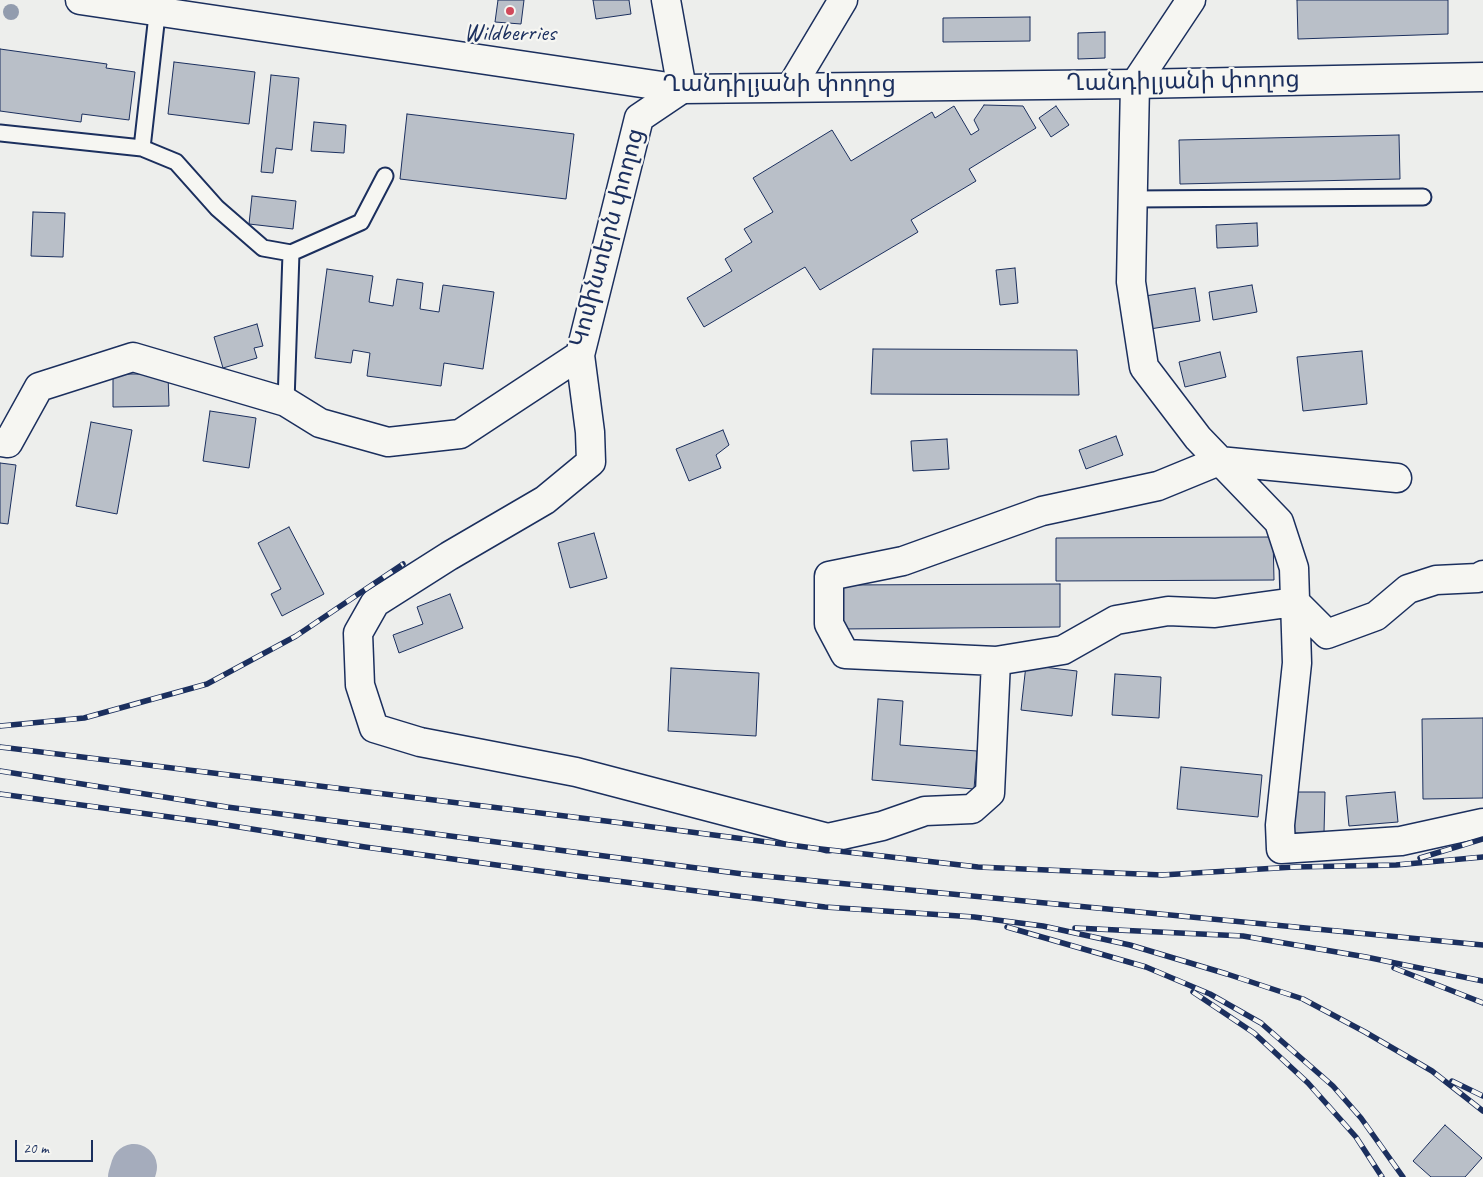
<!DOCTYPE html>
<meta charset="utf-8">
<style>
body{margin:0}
#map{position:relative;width:1483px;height:1177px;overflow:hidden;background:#edeeec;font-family:Caveat,sans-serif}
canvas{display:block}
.scale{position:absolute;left:15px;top:1140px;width:78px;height:22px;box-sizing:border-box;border:2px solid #1b2f5e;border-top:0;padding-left:6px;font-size:15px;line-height:18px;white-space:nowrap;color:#1b2f5e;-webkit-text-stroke:4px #f6f6f2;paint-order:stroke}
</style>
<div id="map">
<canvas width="1483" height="1177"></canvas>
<div class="scale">20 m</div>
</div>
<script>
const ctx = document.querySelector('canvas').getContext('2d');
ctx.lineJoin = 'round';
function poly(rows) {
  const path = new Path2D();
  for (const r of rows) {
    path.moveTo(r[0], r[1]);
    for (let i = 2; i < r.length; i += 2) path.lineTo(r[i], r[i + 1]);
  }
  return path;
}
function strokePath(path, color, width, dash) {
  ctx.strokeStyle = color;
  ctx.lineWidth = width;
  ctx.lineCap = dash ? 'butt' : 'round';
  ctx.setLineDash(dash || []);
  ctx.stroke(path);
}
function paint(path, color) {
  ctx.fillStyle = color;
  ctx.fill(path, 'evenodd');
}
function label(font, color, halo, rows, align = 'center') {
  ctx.font = font + ' Caveat,"Noto Sans Armenian",sans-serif';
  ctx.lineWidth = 4.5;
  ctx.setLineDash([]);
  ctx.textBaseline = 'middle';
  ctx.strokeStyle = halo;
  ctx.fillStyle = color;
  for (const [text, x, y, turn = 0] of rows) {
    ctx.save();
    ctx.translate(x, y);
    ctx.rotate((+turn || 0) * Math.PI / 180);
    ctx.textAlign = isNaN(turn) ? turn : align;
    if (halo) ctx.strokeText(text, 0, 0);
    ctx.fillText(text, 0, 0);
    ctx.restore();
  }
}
const river = poly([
 [131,1177,134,1167]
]);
const building = poly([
 [498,0,524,0,521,24,495,22,498,0],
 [593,0,629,0,631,14,596,19,593,0],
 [1297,0,1448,0,1448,34,1298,39,1297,0],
 [1030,17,1030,41,943,42,943,18,1030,17],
 [1105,32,1105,58,1078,59,1078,33,1105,32],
 [0,49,107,64,106,68,135,72,129,120,82,114,81,122,0,111,0,49],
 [174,62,255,72,249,124,168,114,174,62],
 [271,75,299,78,292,150,276,148,273,173,261,172,271,75],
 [984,105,1023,106,1036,128,969,169,976,181,911,220,918,232,820,290,805,267,704,327,687,298,732,271,725,259,752,242,744,229,773,212,753,178,832,130,851,161,932,112,935,118,954,106,971,135,979,130,974,120,984,105],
 [1056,106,1069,125,1051,137,1039,118,1056,106],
 [407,114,574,134,566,199,400,179,407,114],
 [314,122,346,125,344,153,311,151,314,122],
 [1399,135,1400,179,1180,184,1179,140,1399,135],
 [252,196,296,201,293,229,249,224,252,196],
 [33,212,65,213,63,257,31,256,33,212],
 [1257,223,1258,246,1217,248,1216,225,1257,223],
 [1015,268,1018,303,1000,305,996,270,1015,268],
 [327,269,373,276,369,302,393,306,397,279,423,283,420,309,439,312,443,285,494,292,483,369,444,363,441,386,367,376,370,353,353,350,351,363,315,358,327,269],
 [1252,285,1257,312,1213,320,1209,292,1252,285],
 [1195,288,1200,321,1150,329,1145,296,1195,288],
 [257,324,263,346,254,348,257,358,223,368,214,337,257,324],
 [873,349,1077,350,1079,395,871,394,873,349],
 [1362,351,1367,404,1303,411,1297,357,1362,351],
 [1220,352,1226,377,1185,387,1179,362,1220,352],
 [113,374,168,374,169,406,113,407,113,374],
 [210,411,256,418,249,468,203,461,210,411],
 [91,422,132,430,117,514,76,506,91,422],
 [723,430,729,445,716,455,721,468,689,481,676,449,723,430],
 [1116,436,1123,455,1086,469,1079,450,1116,436],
 [947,439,949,469,913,471,911,441,947,439],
 [0,463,16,465,8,524,0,523,0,463],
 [289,527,324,594,282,616,271,594,281,589,258,543,289,527],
 [594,533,607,578,570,588,558,543,594,533],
 [1273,537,1274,580,1056,581,1056,538,1273,537],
 [1060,584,1060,627,841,629,841,585,1060,584],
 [450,594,463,628,399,653,393,635,423,624,417,607,450,594],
 [1026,665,1077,671,1072,716,1021,710,1026,665],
 [671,668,759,673,756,736,668,731,671,668],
 [1115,674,1161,677,1159,718,1112,715,1115,674],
 [878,699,903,701,900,745,977,751,974,789,872,780,878,699],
 [1483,718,1483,798,1423,799,1422,719,1483,718],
 [1181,767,1262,775,1258,817,1177,809,1181,767],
 [1292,792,1325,792,1324,833,1291,833,1292,792],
 [1395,792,1398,822,1349,826,1346,796,1395,792],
 [1445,1125,1482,1158,1465,1177,1431,1177,1413,1161,1445,1125]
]);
const service = poly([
 [0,133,142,148,176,162,217,208,263,248,291,253,361,222,385,176],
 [142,148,158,6],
 [1133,199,1423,197],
 [286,402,291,253]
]);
const minor = poly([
 [1191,0,1135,84,1131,282,1144,367,1198,438,1279,522,1294,568,1297,663,1280,825,1281,849,1401,841,1483,823],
 [791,87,843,0],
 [580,355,590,432,591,462,545,500,449,556,375,603,358,633,360,685,374,728,420,742,576,772,828,838,882,826,925,811,972,809,990,793,996,661,1063,650,1116,620,1168,611,1215,613,1295,602,1327,634,1376,616,1408,589,1436,580,1478,578,1483,575],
 [0,442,8,443,39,387,133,357,286,402,320,423,388,442,460,434,580,355,639,118,682,89,666,0],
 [996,661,845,654,829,624,829,576,903,561,1042,511,1158,486,1219,461,1397,478]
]);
const secondary = poly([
 [80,0,682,89,1135,84,1483,77]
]);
const rail = poly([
 [0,726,84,718,207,684,296,636,403,564],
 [0,747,614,822,821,849,978,867,1162,875,1294,867,1396,865,1483,857],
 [0,771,227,807,743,874,1483,945],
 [0,794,214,823,365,847,577,876,825,907,974,917,1043,926,1130,945,1227,974,1303,999,1365,1032,1432,1071,1483,1111],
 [1420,858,1483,839],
 [1007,927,1146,967,1210,994,1261,1023,1333,1086,1361,1118,1403,1177],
 [1075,928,1243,936,1366,957,1483,981],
 [1394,968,1483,1003],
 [1193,992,1254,1033,1308,1083,1356,1137,1382,1177],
 [1452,1081,1483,1096]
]);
const trees = [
 [11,12]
];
const markers = [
 [510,11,5,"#d1495b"]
];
const poiNames = [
 ["Wildberries",510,34]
];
const streetNames = [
 ["Ղանդիլյանի փողոց",1183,82,-1],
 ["Ղանդիլյանի փողոց",779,85],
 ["Կոմինտերն փողոց",608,238,-75]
];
strokePath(river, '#a5acbc', 46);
paint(building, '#b9bfc8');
strokePath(building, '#1b2f5e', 1);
strokePath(service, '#1b2f5e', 19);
strokePath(minor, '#1b2f5e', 31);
strokePath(secondary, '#1b2f5e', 31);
strokePath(service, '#f6f6f2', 15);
strokePath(minor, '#f6f6f2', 28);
strokePath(secondary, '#f6f6f2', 28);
strokePath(rail, '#1b2f5e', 5.5);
strokePath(rail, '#f6f6f2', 4, [11]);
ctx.fillStyle = '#929cae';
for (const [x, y] of trees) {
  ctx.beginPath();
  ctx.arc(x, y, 8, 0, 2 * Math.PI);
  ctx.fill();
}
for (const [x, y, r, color] of markers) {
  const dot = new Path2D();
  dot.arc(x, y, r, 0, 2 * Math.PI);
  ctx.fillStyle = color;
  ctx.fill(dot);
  strokePath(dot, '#f6f6f2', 2);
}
label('24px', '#1b2f5e', '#f6f6f2', poiNames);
label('24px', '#1b2f5e', '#f6f6f2', streetNames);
</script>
